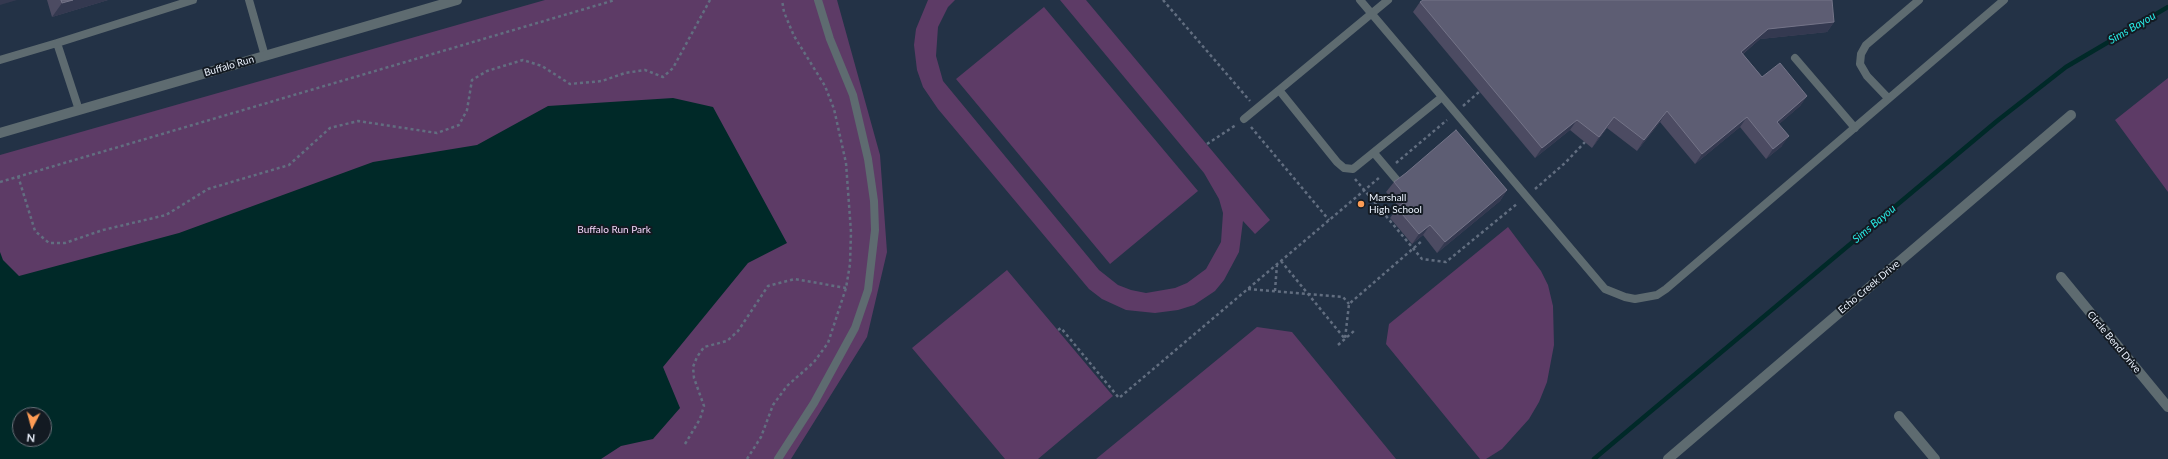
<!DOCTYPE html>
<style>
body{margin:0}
#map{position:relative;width:2168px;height:459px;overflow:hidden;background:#233246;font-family:Lato,sans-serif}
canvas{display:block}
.north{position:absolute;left:12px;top:407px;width:40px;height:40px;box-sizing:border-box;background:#131a22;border:1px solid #6a717a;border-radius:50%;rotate:186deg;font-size:11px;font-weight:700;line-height:16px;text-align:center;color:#ecf3fe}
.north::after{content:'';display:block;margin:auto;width:14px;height:18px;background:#fd9c55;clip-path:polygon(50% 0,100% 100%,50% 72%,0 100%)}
</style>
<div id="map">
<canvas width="2168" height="459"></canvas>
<div class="north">N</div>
</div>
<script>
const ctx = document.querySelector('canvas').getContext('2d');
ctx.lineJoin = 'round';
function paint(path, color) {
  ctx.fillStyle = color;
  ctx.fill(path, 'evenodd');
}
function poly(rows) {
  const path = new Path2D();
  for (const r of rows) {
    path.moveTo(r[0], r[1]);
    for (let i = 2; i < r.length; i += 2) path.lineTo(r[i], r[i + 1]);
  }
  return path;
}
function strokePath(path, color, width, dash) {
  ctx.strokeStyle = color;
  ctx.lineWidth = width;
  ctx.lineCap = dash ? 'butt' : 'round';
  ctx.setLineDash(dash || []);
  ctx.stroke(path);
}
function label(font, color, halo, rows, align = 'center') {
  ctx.font = font + ' Lato,sans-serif';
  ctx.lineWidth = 4;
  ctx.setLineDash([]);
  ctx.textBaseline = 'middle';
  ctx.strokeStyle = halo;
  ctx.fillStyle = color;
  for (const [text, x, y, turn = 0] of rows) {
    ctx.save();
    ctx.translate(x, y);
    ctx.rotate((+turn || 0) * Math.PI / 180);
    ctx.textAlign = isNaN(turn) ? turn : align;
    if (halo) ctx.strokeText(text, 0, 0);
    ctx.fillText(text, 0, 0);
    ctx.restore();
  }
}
const green = poly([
 [545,0,837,0,880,155,887,252,867,337,791,459,0,459,0,155],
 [20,415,44,415,44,439,20,439],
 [928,0,955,0,948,7,938,27,936,56,943,81,1099,270,1118,285,1131,290,1146,293,1175,288,1187,283,1206,269,1221,242,1223,213,1219,199,1204,173,1060,0,1086,0,1270,220,1255,234,1243,221,1239,252,1224,280,1215,291,1194,305,1178,310,1155,313,1126,310,1102,299,1089,289,938,109,923,87,917,70,914,45,916,29],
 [1044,7,1198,191,1110,264,956,79],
 [2168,78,2168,192,2115,120],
 [1508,227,1541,271,1548,285,1553,306,1554,345,1547,382,1539,402,1529,419,1502,449,1486,459,1480,459,1386,344,1389,324],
 [1007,270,1113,396,1038,459,1005,459,912,348],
 [1257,327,1292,332,1396,459,1096,459]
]);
const water = poly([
 [673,98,713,107,787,243,748,263,663,367,680,408,653,439,621,446,601,459,0,459,0,252,3,260,19,276,179,233,373,162,477,145,548,106],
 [20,415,44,415,44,439,20,439]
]);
const stream = poly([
 [1594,459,1997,121,2066,67,2168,7]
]);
const path = poly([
 [1163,0,1250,101],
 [1463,106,1479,92],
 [1251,127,1329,220],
 [1207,144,1236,125],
 [1396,163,1447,120],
 [18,176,35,231,49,243,65,243,103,230,166,215,208,189,289,165,330,128,358,121,437,133,459,125,467,110,472,80,487,71,523,60,542,66,570,84,602,81,625,73,645,70,663,77,673,68,710,0],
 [1355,179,1422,259,1446,262,1518,203],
 [0,182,615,0],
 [1535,189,1565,163,1585,142],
 [1281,261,1345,339,1349,304,1423,240],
 [1248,289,1343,297,1349,304],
 [1275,291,1277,264],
 [1058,330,1061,328,1119,398,1380,177],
 [1338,345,1354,331],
 [685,444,700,419,704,406,694,378,693,367,697,357,704,347,727,341,738,331,768,286,795,279,846,288],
 [747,459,761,437,773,405,787,386,814,362,828,343,846,288,850,264,851,232,846,163,834,109,825,86,794,36,784,12,782,0]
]);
const service = poly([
 [249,0,265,56],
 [1360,0,1605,289,1625,297,1635,299,1657,295,1666,289,2004,0],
 [1795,58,1855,128],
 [0,60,57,43],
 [1279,90,1337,162,1344,168,1353,169,1442,97],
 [1888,98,1867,76,1860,64,1861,54,1866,45,1919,0],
 [79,110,57,43,193,0],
 [1244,119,1388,0],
 [1374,153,1396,179],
 [778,459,814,403,855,328,868,290,875,230,874,201,868,159,853,95,830,39,818,0]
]);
const minor = poly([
 [2061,277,2168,407],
 [1899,416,1935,459],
 [1668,459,2071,115]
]);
const tertiary = poly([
 [0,133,457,0]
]);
const wall = poly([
 [47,0,108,0,52,17],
 [1420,2,1834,22,1827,32,1760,39,1743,54,1762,77,1807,96,1800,106,1779,124,1782,146,1766,159,1740,127,1695,164,1660,122,1637,151,1607,128,1592,148,1570,130,1535,158,1413,12],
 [1394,182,1507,190,1500,201,1437,253,1423,235,1412,244,1390,218,1397,208,1399,207,1386,192]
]);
const shadedWall = poly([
 [0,0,17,0,0,5],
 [73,0,108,0,52,17,62,3],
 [1834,22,1827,32,1760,39,1733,62,1741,52,1768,29],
 [1807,96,1800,106,1770,132,1777,122],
 [1667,111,1660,122,1637,151,1644,140],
 [1614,117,1607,128,1592,148,1599,137],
 [1747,117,1740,127,1695,164,1702,154],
 [1577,120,1570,130,1535,158,1542,148],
 [1789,136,1782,146,1766,159,1773,149],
 [1507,190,1500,201,1437,253,1445,242],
 [1430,225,1423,235,1412,244,1419,234]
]);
const building = poly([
 [61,0,73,0,62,3,61,0],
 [1423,0,1832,0,1834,22,1768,29,1741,52,1762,77,1780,63,1807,96,1777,122,1789,136,1773,149,1747,117,1702,154,1667,111,1644,140,1614,117,1599,137,1577,120,1542,148,1420,2,1423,0],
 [1456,130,1507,190,1445,242,1430,225,1419,234,1397,208,1408,199,1394,182,1406,173,1456,130]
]);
const markers = [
 [1361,204,4,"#fd9c55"]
];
const streetNames = [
 ["Buffalo Run",229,66,-16],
 ["Echo Creek Drive",1869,287,-40],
 ["Circle Bend Drive",2114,342,50]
];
const poiNames = [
 ["Marshall",1369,198],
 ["High School",1369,210]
];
const parkNames = [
 ["Buffalo Run Park",614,230]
];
const waterNames = [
 ["Sims Bayou",2132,28,-30],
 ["Sims Bayou",1874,224,-40]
];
paint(green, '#5d3b66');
paint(water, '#002928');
strokePath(stream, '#002928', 4.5);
strokePath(path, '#626e80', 2.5, [3, 3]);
strokePath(service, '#5e6b70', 8);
strokePath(minor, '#5e6b70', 10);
strokePath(tertiary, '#5e6b70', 10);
paint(wall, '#4c4b62');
paint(shadedWall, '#343950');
paint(building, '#5d5d73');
strokePath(building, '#747488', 1);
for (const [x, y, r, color] of markers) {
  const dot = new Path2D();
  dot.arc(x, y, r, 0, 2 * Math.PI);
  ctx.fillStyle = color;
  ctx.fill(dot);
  strokePath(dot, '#131a22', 1.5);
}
label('10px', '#ecf3fe', '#131a22', streetNames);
label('10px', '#ecf3fe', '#131a22', poiNames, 'left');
label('10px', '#f2d5f9', '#131a22', parkNames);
label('italic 11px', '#29ede8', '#131a22', waterNames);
</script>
